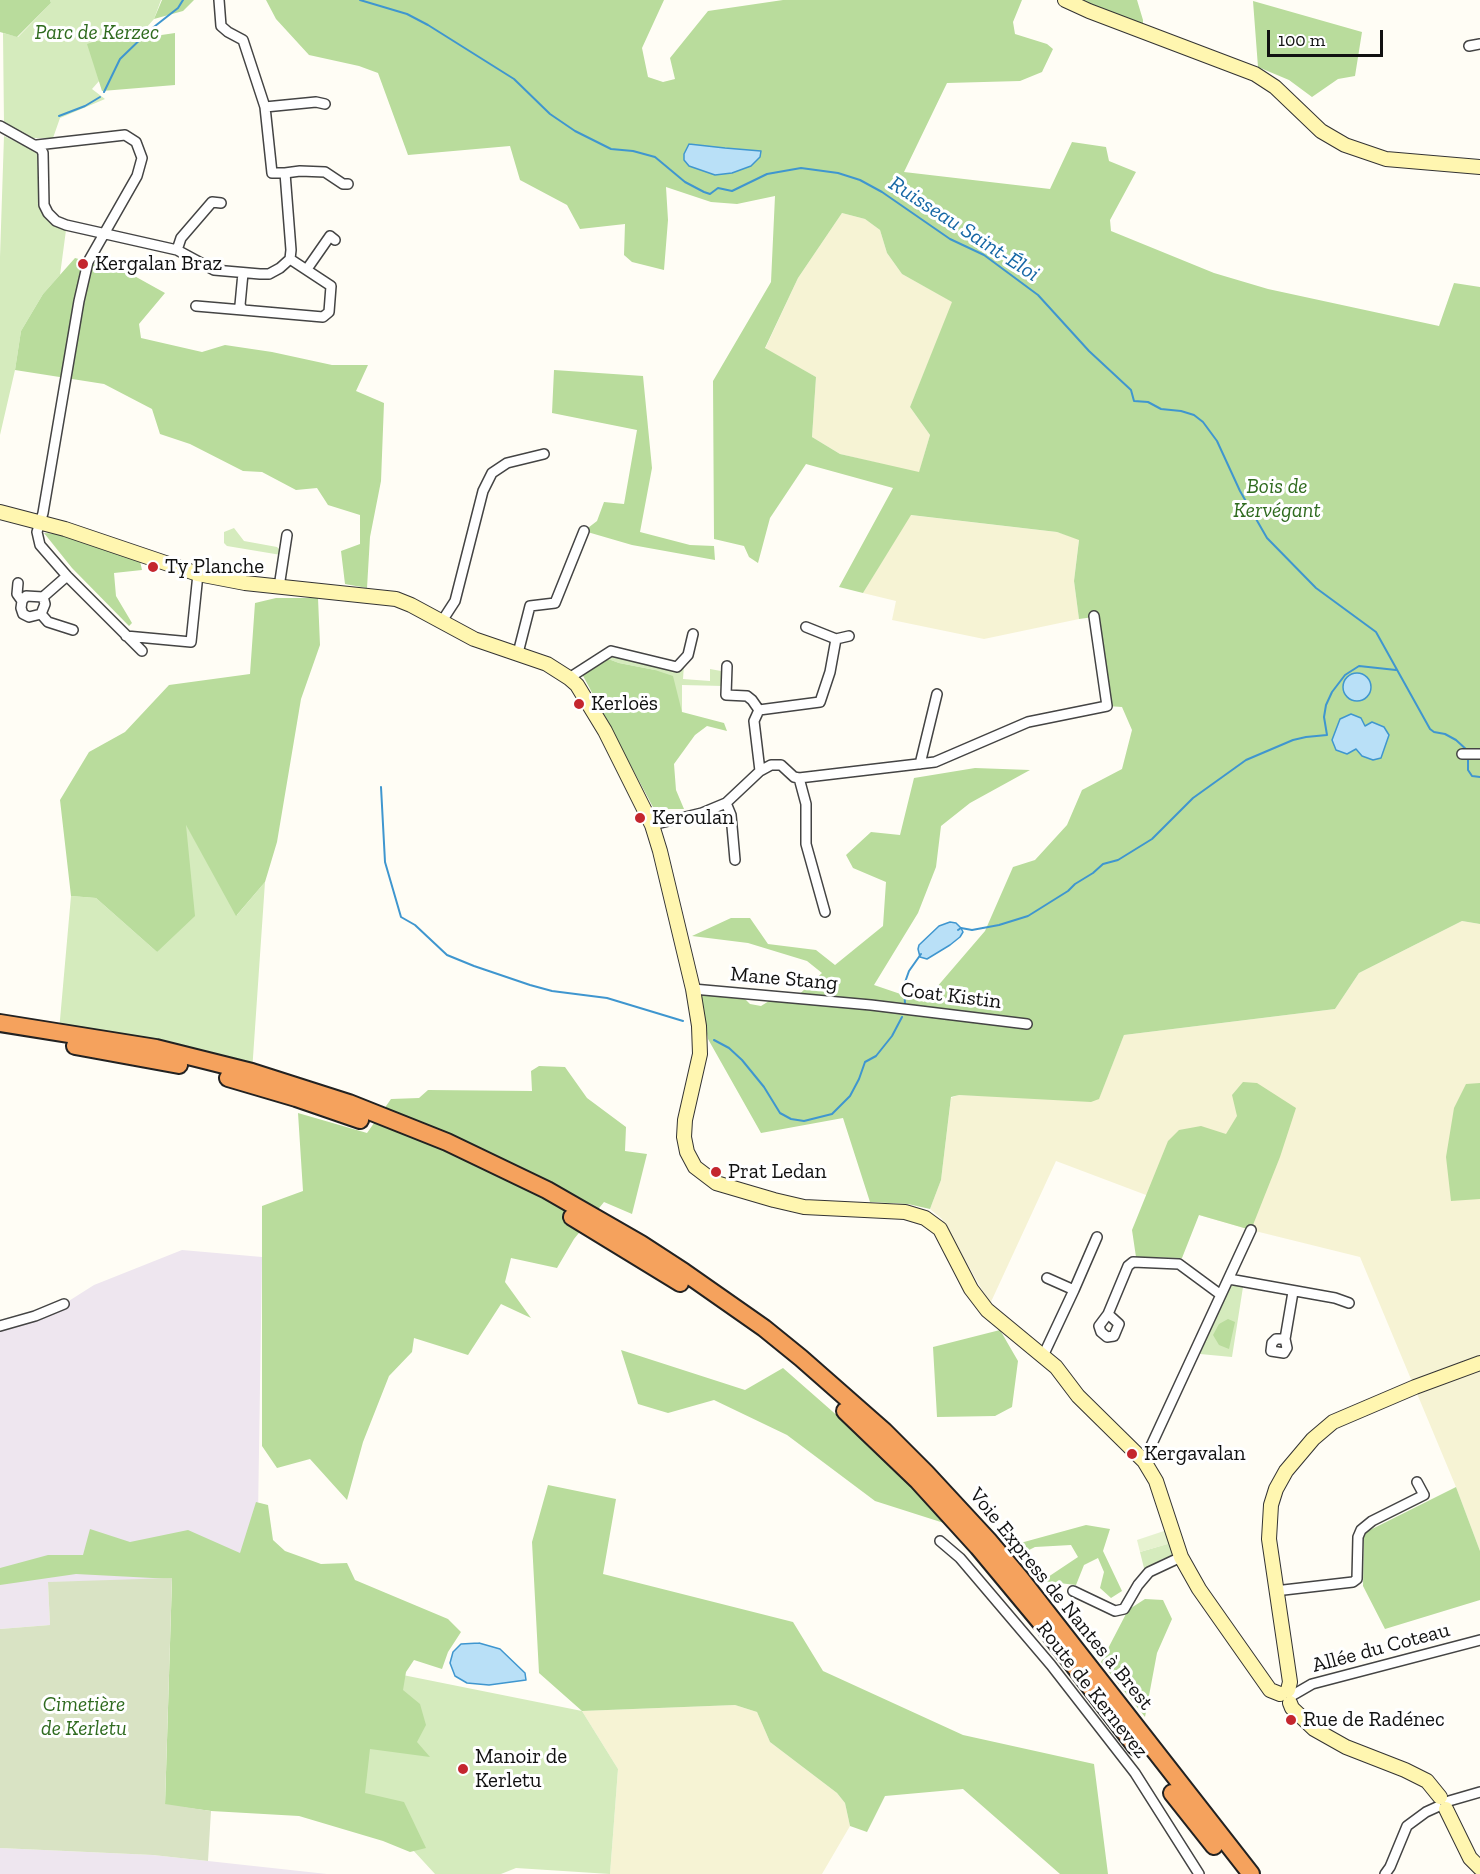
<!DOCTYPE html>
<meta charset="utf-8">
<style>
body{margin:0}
#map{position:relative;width:1480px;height:1874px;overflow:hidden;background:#fffdf5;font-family:"Zilla Slab",serif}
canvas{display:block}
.scale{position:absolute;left:1267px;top:30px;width:116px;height:27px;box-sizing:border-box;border:3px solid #111;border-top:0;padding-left:8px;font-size:18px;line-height:21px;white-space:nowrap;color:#111;-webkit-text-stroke:4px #fff;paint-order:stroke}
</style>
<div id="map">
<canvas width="1480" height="1874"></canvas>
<div class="scale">100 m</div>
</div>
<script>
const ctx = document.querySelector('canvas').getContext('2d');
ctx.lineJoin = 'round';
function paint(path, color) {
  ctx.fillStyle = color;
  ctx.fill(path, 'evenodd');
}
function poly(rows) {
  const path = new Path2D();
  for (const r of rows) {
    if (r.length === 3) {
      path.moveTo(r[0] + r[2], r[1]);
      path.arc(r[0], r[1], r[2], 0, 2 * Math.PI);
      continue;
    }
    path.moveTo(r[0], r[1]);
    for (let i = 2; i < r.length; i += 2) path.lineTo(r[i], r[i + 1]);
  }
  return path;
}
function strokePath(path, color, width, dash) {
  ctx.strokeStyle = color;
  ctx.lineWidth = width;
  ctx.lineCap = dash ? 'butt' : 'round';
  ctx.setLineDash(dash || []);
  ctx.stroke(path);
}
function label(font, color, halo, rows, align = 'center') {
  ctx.font = font + ' "Zilla Slab",serif';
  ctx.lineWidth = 6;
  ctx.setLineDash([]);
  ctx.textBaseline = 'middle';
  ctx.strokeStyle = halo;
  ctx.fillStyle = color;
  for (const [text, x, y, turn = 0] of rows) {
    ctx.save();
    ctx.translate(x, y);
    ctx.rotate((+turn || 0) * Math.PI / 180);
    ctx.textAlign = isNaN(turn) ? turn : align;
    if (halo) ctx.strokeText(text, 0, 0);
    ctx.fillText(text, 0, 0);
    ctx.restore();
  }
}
const industrial = poly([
 [182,1250,262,1257,257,1580,48,1582,50,1625,0,1629,0,1326,64,1304,94,1285],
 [0,1848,153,1855,327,1874,0,1874]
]);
const farmland = poly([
 [842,213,865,219,880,230,887,253,902,274,953,302,910,407,930,435,919,473,840,454,812,437,816,377,765,349,798,278],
 [910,515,1057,532,1079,539,1074,581,1079,619,984,639,892,620,896,601,863,593],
 [1462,921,1480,924,1480,1551,1456,1487,1360,1257,1251,1230,1199,1215,1056,1161,990,1304,942,1219,930,1209,941,1180,951,1098,958,1095,1099,1098,1124,1035,1335,1009,1359,973],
 [735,1705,757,1712,770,1742,837,1793,845,1803,850,1826,822,1874,610,1874,618,1769,582,1711]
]);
const green = poly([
 [50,0,161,0,154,19,92,89,105,99,60,118,53,138,32,138,4,124,3,33,18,37,51,3],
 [4,136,35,151,39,158,38,197,42,210,51,223,66,230,60,275,43,294,21,331,15,370,0,435,0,257],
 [234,528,244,541,277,547,280,550,281,555,227,546,224,543,224,532],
 [611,656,684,665,683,679,710,681,710,669,721,671,723,673,723,686,682,685,682,712,655,670,619,663,611,660,604,660],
 [186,824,237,915,265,882,252,1072,59,1031,71,896,96,898,157,952],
 [1235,1285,1243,1287,1232,1357,1200,1354,1228,1287],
 [1167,1530,1176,1556,1162,1559,1145,1572,1140,1552,1167,1544,1164,1531],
 [358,1666,582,1711,618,1769,610,1874,516,1868,501,1874,435,1874,412,1849,335,1821]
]);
const forest = poly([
 [0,0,50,0,51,3,17,37,0,32],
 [162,0,194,0,183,11,154,19],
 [266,0,664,0,642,48,648,77,663,82,675,79,670,58,708,11,783,0,1022,0,1013,22,1015,34,1047,44,1053,49,1042,72,1020,81,947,83,904,172,1050,189,1072,142,1106,147,1109,161,1136,172,1110,220,1111,231,1214,273,1268,289,1439,326,1454,283,1480,287,1480,924,1462,921,1359,973,1335,1009,1124,1035,1099,1099,1091,1102,959,1095,951,1097,941,1180,930,1209,908,1204,870,1202,843,1118,761,1133,708,1039,700,997,705,990,743,997,750,1004,761,1006,769,1001,790,1003,822,973,807,961,748,943,692,936,731,918,750,918,768,944,816,950,835,965,883,926,886,882,853,868,846,855,871,832,900,835,914,778,975,768,1030,770,970,803,941,826,936,867,918,913,874,985,924,1002,985,931,1013,867,1035,860,1067,825,1082,790,1122,769,1132,730,1122,707,1107,706,1094,617,1079,619,1074,581,1079,540,1057,532,911,515,863,593,839,587,893,488,806,464,770,518,758,563,749,557,744,546,714,539,713,381,771,282,775,196,737,204,711,202,666,187,668,220,664,270,632,262,624,255,625,224,580,229,567,205,520,180,510,146,408,155,378,73,359,66,309,55,276,19],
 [842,213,865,219,880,230,887,253,902,274,952,302,910,407,930,435,919,472,840,454,812,437,816,377,765,348,798,278],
 [1082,0,1137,0,1143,20,1143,27],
 [1253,1,1362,32,1355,76,1338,79,1312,97,1289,80,1258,67],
 [175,33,175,85,102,91,87,44,96,41,114,42],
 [75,258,129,273,165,293,139,324,141,338,202,352,225,345,272,352,332,365,368,365,356,391,384,403,381,481,370,537,367,588,345,584,341,551,360,544,360,515,328,505,317,488,296,490,262,472,243,471,190,444,160,434,152,409,104,384,15,370,21,331,43,294],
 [554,370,643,376,652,468,640,532,690,545,714,546,715,560,632,545,584,531,597,521,604,502,624,504,637,430,552,413],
 [44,533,61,534,140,561,142,570,114,573,116,596,132,623,129,626,72,568],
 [276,598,318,598,320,645,301,699,277,842,265,882,236,916,186,825,195,916,157,952,96,898,71,896,60,800,89,752,125,732,169,685,250,674,255,603],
 [604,660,611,660,619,663,655,670,673,676,682,712,724,723,727,731,707,726,695,735,674,764,676,790,684,809,654,809,581,672],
 [539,1066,565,1067,587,1098,626,1127,625,1151,647,1154,632,1214,604,1202,574,1239,557,1268,511,1258,505,1282,531,1318,501,1304,468,1355,414,1338,412,1352,389,1376,363,1442,347,1500,310,1459,277,1468,262,1446,262,1206,303,1191,298,1113,367,1133,391,1099,419,1098,428,1090,532,1091,531,1071],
 [1243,1082,1257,1083,1296,1108,1280,1157,1251,1230,1199,1215,1182,1258,1136,1257,1132,1230,1168,1141,1179,1130,1201,1126,1226,1134,1237,1116,1232,1095],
 [1480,1083,1480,1199,1451,1201,1446,1157,1454,1108,1466,1084],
 [1228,1319,1235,1322,1229,1349,1219,1345,1213,1335,1219,1324],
 [1000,1330,1018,1361,1012,1407,995,1416,937,1417,933,1347],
 [621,1350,745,1390,783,1368,865,1440,947,1524,875,1501,787,1435,714,1400,668,1413,638,1404],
 [548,1485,616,1499,603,1574,793,1622,823,1671,963,1735,1094,1764,1108,1874,1060,1874,963,1789,885,1796,867,1832,850,1826,845,1803,837,1793,770,1742,757,1712,735,1705,582,1711,539,1673,532,1542],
 [1456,1487,1480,1551,1480,1600,1385,1629,1363,1586,1364,1533],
 [256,1502,268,1505,273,1540,285,1551,321,1564,347,1563,355,1580,448,1619,461,1632,448,1652,442,1669,414,1660,406,1672,403,1690,420,1704,426,1725,417,1742,430,1757,370,1749,365,1793,404,1802,426,1848,410,1852,383,1841,299,1816,211,1811,165,1805,172,1579,76,1574,0,1585,0,1568,48,1555,83,1555,90,1529,130,1542,188,1530,240,1553],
 [1086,1525,1110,1529,1103,1551,1122,1591,1111,1598,1100,1588,1104,1572,1098,1558,1084,1565,1076,1585,1042,1581,1078,1557,1071,1545,1035,1547,1021,1554,1013,1545],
 [1145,1599,1163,1600,1172,1619,1157,1653,1145,1717,1101,1662,1128,1610]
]);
const cemetery = poly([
 [172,1578,165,1804,211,1811,208,1861,153,1855,0,1848,0,1629,50,1625,48,1582]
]);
const pitch = poly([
 [1164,1531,1168,1544,1140,1552,1137,1540]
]);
const water = poly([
 [689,144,725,148,761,151,760,157,751,166,732,173,715,175,689,166,684,160,684,154,689,144],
 [1357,687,14],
 [1351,714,1361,718,1365,726,1372,722,1384,727,1389,735,1381,758,1373,760,1362,756,1356,749,1347,754,1336,750,1332,740,1340,719,1351,714],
 [950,922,956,923,961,928,963,932,960,937,950,945,927,959,920,957,918,949,919,945,939,926,950,922],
 [479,1643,500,1649,525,1673,526,1680,489,1685,467,1683,455,1676,450,1663,453,1652,461,1644,479,1643]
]);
const stream = poly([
 [360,0,407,14,428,25,514,79,550,114,575,131,611,149,633,151,655,157,685,182,704,192,710,194,718,188,732,191,767,174,801,168,838,173,860,180,882,192,950,239,984,255,1038,295,1089,351,1131,390,1134,401,1148,402,1161,409,1181,411,1194,415,1203,422,1217,441,1240,491,1267,538,1316,588,1376,632,1430,729,1434,732,1445,734,1456,740,1468,751],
 [104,92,120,59,150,30,178,8,183,0],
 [59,116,85,106,100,97],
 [1468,760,1468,770,1472,776,1480,777],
 [381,787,385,862,401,917,415,925,447,955,474,966,530,985,552,991,607,998,683,1021],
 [958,930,961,928,972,930,999,925,1028,916,1068,891,1075,884,1093,873,1103,864,1118,860,1152,839,1193,798,1246,760,1293,740,1306,737,1327,735,1324,717,1326,705,1332,692,1345,675,1359,666,1396,670],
 [905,1004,904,985,909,971,921,954],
 [714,1040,729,1048,742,1060,764,1087,780,1113,791,1119,804,1121,832,1114,850,1096,859,1079,865,1062,876,1056,892,1036,902,1017]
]);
const street = poly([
 [1469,46,1480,44],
 [265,107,316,102,325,104],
 [0,126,41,149,43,153,44,205,48,213,56,221,66,225,177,250,214,270,260,274,269,274,280,268,290,259,291,250,285,173,272,173,265,107,243,40,228,32,221,26,219,0],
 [37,145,125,135,136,142,142,158,137,176,88,262,79,301,43,513,37,532,40,545,67,576,142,651],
 [285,173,300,171,325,172,343,184,348,184],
 [177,250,181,238,212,202,221,203],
 [307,269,330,236,335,240],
 [243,273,240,305,243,310,323,317,329,312,331,286,290,259],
 [196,306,243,310],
 [18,583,17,594,22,601],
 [279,587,287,535],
 [43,597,45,604,41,614,29,617,23,614,21,608,22,601,26,596,43,597,67,576],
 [41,614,48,622,73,630],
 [442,621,455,601,483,491,492,473,507,463,544,454],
 [806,627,836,639,849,636],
 [126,636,191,642,198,574],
 [518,653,530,606,555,603,584,531],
 [727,666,726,695,747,696,752,700,759,710],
 [569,678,611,651,677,667,688,655,693,634],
 [1462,754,1480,754],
 [920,764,937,694],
 [760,771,754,721,759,710,820,702,830,672,836,639],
 [799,778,806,804,806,844,825,912],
 [726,803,731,815,735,860],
 [652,825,702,813,726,803,760,771,771,765,781,765,794,777,799,778,935,762,1028,722,1107,706,1094,616],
 [693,989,871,1005,1027,1024],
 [1047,1278,1074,1290],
 [1229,1279,1335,1298,1349,1303],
 [1108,1314,1119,1324,1114,1336,1107,1337,1101,1332,1099,1326,1108,1314,1128,1266,1133,1262,1179,1264,1221,1295],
 [0,1326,35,1316,64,1304],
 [1285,1339,1287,1348,1284,1353,1271,1351,1272,1343,1276,1339,1285,1339,1293,1292],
 [1043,1356,1074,1290,1097,1237],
 [1144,1461,1251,1230],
 [940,1541,960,1558,1051,1665,1135,1773,1199,1874],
 [1073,1591,1115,1611,1124,1609,1138,1585,1149,1572,1181,1557],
 [1275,1591,1353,1582,1357,1579,1358,1537,1361,1530,1372,1521,1424,1495,1417,1482],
 [1293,1695,1312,1684,1480,1640],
 [1449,1801,1480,1792],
 [1385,1874,1390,1867,1407,1826,1426,1812,1437,1807]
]);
const secondary = poly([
 [1065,0,1089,11,1255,74,1275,87,1321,131,1345,145,1386,159,1480,167],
 [0,512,65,529,198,574,245,583,396,599,411,605,474,639,547,664,569,678,577,685,605,731,652,825,660,851,693,989,699,1026,700,1054,685,1120,684,1137,687,1152,695,1167,716,1183,774,1200,804,1207,905,1212,925,1218,940,1229,971,1289,987,1310,1056,1367,1078,1396,1144,1461,1156,1481,1181,1557,1199,1589,1270,1690,1280,1694],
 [1288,1690,1290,1682,1269,1539,1271,1505,1276,1489,1286,1471,1313,1439,1333,1422,1415,1387,1480,1363],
 [1290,1703,1292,1708,1314,1729,1346,1747,1405,1770,1427,1781,1440,1797],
 [1446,1809,1470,1858,1480,1868]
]);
const highway = poly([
 [0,1023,156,1048,252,1072,349,1103,447,1142,547,1190,641,1244,684,1272,764,1328,801,1358,884,1431,926,1473,988,1540,1020,1578,1251,1874],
 [75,1046,179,1065],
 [228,1078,296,1098,360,1120],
 [572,1217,680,1283],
 [845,1411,918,1481,978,1547,1042,1624,1136,1747],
 [1172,1793,1214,1846]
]);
const markers = [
 [83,264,6,"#c4262e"],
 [153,567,6,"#c4262e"],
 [579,704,6,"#c4262e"],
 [640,818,6,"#c4262e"],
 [716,1172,6,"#c4262e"],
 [1132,1454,6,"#c4262e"],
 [1291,1720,6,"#c4262e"],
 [463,1769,6,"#c4262e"]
];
const parkNames = [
 ["Parc de Kerzec",97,33],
 ["Bois de",1277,487],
 ["Kervégant",1277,511],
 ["Cimetière",84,1705],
 ["de Kerletu",84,1729]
];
const poiNames = [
 ["Kergalan Braz",95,264],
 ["Ty Planche",165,567],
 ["Kerloës",591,704],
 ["Keroulan",652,818],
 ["Prat Ledan",728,1172],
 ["Kergavalan",1144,1454],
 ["Rue de Radénec",1303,1720],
 ["Manoir de",475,1757],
 ["Kerletu",475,1781]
];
const streetNames = [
 ["Mane Stang",784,979,5],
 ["Coat Kistin",951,996,7],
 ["Voie Express de Nantes à Brest",1061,1599,51],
 ["Allée du Coteau",1381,1648,-15],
 ["Route de Kernevez",1092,1690,52]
];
const waterNames = [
 ["Ruisseau Saint-Éloi",964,229,33]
];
paint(industrial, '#eee6ef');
paint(farmland, '#f6f3d4');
paint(green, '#d5ebbd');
paint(forest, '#b9dc9c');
paint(cemetery, '#d9e3c4');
paint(pitch, '#e6f2cf');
paint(water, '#b9e0f7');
strokePath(water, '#3f96cf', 1.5);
strokePath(stream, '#3f96cf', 2);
strokePath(street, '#444', 12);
strokePath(secondary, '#333', 16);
strokePath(highway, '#222', 20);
strokePath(street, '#fff', 9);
strokePath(secondary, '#fff6b0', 14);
strokePath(highway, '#f5a25d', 16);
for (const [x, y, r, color] of markers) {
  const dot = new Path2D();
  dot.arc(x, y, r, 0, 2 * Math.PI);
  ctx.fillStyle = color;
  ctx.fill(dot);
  strokePath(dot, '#fff', 2);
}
label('italic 21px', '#2f6b1f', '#fff', parkNames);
label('21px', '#111', '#fff', poiNames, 'left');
label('21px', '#111', '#fff', streetNames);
label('italic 22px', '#1768a6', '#fff', waterNames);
</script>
